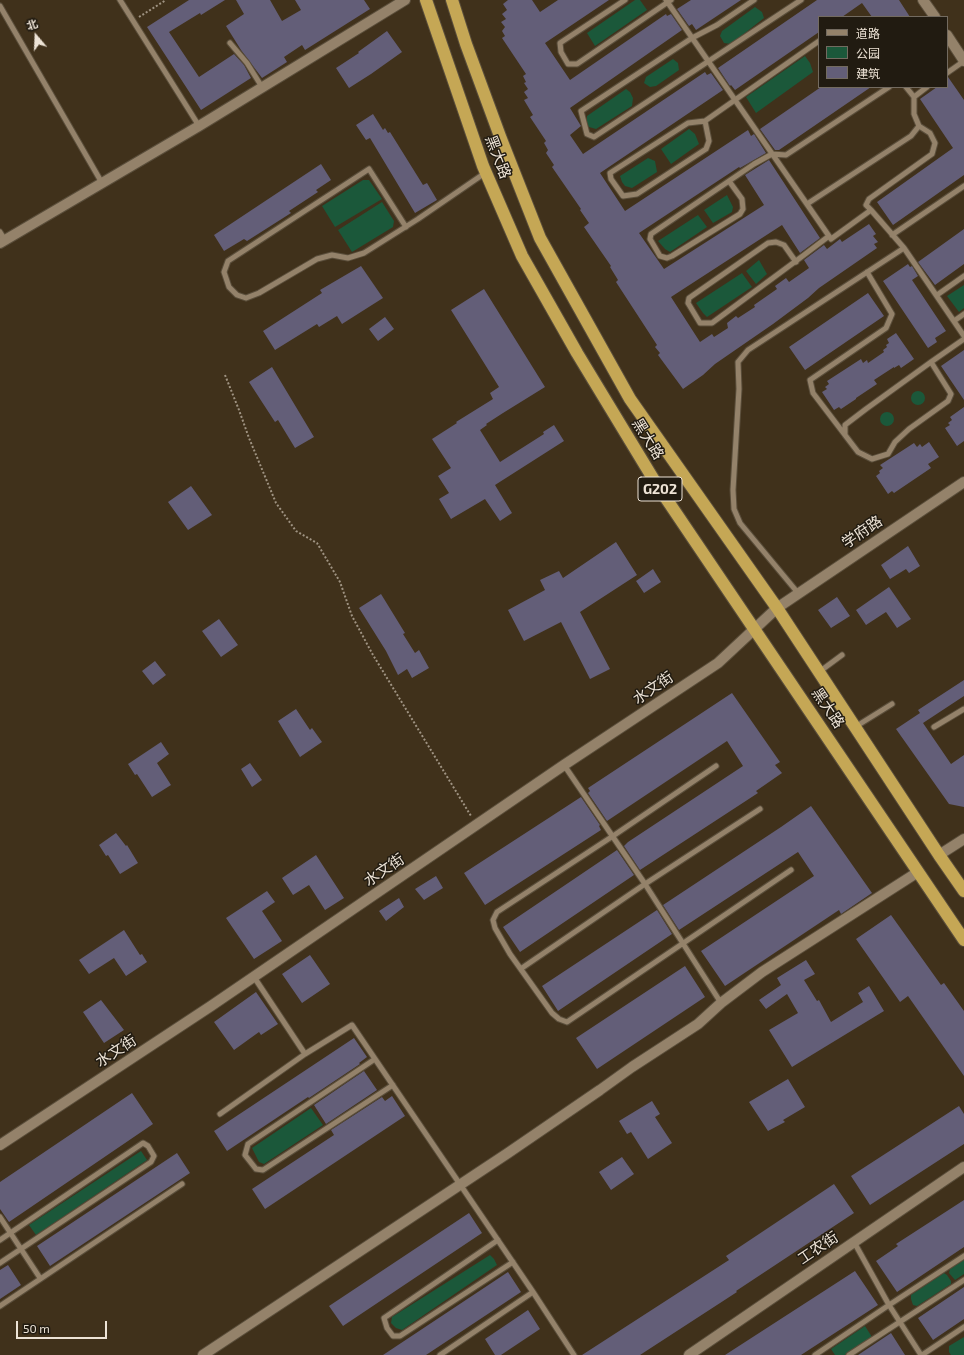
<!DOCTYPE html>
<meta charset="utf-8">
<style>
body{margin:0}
#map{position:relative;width:964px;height:1355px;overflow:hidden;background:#40311b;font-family:"Exo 2","Noto Sans SC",sans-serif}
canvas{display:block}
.legend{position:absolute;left:818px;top:16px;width:130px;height:72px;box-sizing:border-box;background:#211b11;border:1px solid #736b60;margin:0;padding:5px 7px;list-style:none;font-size:12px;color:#ede3d6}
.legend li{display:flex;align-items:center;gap:8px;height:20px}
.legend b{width:20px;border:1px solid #736b60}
.north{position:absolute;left:16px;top:16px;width:40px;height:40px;-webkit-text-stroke:3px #211b11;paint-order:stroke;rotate:341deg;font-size:11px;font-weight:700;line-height:16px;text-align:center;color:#ede3d6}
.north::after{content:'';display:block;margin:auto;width:14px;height:18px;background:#ede3d6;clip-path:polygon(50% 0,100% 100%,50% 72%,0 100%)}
.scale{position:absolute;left:16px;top:1321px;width:91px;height:18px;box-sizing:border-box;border:2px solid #ede3d6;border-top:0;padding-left:5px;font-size:12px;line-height:14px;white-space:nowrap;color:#ede3d6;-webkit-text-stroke:3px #211b11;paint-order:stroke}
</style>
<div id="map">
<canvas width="964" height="1355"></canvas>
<ul class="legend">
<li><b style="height:5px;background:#94826a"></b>道路</li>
<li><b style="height:11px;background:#1b583a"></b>公园</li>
<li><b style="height:11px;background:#635e78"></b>建筑</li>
</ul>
<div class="north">北</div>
<div class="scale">50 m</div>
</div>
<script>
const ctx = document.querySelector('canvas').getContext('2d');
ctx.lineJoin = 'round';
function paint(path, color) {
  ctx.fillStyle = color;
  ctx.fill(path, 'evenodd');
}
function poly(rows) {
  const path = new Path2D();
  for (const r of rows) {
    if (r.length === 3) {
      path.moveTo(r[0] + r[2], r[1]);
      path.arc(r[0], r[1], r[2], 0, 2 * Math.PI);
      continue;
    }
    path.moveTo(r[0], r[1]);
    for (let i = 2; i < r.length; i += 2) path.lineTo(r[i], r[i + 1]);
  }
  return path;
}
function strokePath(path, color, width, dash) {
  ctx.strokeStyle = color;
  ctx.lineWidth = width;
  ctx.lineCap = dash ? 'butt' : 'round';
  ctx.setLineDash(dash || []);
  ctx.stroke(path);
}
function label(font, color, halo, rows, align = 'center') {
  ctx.font = font + ' "Exo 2","Noto Sans SC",sans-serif';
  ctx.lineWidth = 3;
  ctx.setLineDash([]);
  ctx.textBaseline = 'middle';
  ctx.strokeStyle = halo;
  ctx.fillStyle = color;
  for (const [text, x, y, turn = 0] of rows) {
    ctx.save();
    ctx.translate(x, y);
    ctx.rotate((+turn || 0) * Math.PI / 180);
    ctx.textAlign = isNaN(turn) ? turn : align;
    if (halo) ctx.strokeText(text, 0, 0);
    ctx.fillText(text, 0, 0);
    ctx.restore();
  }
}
const green = poly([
 [635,0,640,0,647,10,595,46,587,33],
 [755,7,762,12,764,18,731,44,724,43,720,36,722,31],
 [805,56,810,63,813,72,756,113,746,97],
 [673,59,678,63,679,70,656,86,650,87,644,83,646,77],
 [626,89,630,92,633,98,632,106,596,129,589,127,587,123,587,116],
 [689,129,695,134,699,144,671,164,661,149],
 [648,158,655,161,657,172,632,188,625,186,622,182,620,176],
 [363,180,369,180,382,199,335,227,322,206],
 [727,195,733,207,732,212,713,223,704,210],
 [382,202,394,221,393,227,352,252,338,230],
 [698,215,707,227,670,252,665,249,658,241],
 [759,260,767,274,756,284,746,271],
 [742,273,752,287,707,317,703,313,696,303],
 [964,285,964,308,959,312,947,296],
 [918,398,7],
 [887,419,7],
 [311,1108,323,1125,264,1164,259,1162,252,1148],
 [141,1151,147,1160,36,1235,29,1225],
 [490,1255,494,1259,497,1265,402,1330,396,1328,391,1323,392,1317],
 [964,1260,964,1274,955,1280,949,1273,950,1269],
 [944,1273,947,1275,951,1281,951,1284,917,1306,913,1305,911,1299,911,1295],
 [865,1326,872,1337,845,1355,835,1355,831,1349],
 [964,1337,964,1355,951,1355,949,1352,949,1346]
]);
const building = poly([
 [189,0,225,0,201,15,200,13,169,32,199,77,234,54,244,65,251,78,201,110,147,27],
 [236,0,270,0,282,21,301,10,295,0,364,0,370,9,305,50,302,45,284,57,287,62,262,78,241,50,226,26,244,14],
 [508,0,532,0,540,12,558,0,609,0,545,43,570,80,666,14,667,16,671,14,682,30,570,108,581,126,570,135,583,154,705,72,707,75,711,73,723,90,600,173,625,211,748,130,751,136,754,134,766,153,740,168,739,167,639,233,664,269,764,205,745,175,769,160,820,238,800,253,782,225,671,297,700,342,712,334,714,337,728,328,727,323,736,316,738,318,755,307,754,305,777,289,775,286,786,278,789,282,809,268,804,260,824,245,827,249,840,239,842,242,869,224,876,234,873,236,878,242,874,244,877,248,819,288,808,298,773,324,715,364,703,375,683,389,658,355,660,353,655,347,657,345,616,282,618,280,610,267,611,266,584,227,589,223,580,210,581,209,552,167,554,165,546,153,548,150,544,143,546,141,530,117,533,115,524,100,528,98,524,92,528,89,524,83,526,82,523,76,526,74,502,38,505,36,502,31,505,27,501,22,506,19,502,14,507,10,503,4],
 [691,0,741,0,696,30,692,24,689,26,677,9],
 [817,0,899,0,910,17,872,17,862,3,842,17,819,17,819,32,735,90,731,85,730,86,718,68],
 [387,31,402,52,371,74,349,88,336,68,359,53,358,52],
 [947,77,948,77,964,100,964,175,893,225,877,202,953,148,920,99,937,87,947,87],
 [821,87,871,87,779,150,775,150,760,129],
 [373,114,383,130,385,128,388,133,390,132,423,185,427,183,437,200,415,213,370,138,366,140,356,125],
 [321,164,331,180,316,190,318,192,289,211,291,213,247,241,244,239,224,251,214,235],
 [964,229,964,264,935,285,918,262],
 [908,264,910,267,912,266,918,276,912,280,946,331,935,338,937,342,928,348,883,281],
 [361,266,383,298,342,324,337,316,319,327,317,324,275,350,263,331,322,293,320,290],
 [484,289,545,387,503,413,486,424,487,425,480,430,500,462,544,434,543,432,554,425,564,441,495,485,512,513,500,521,485,499,451,519,439,499,449,493,438,476,451,468,432,439,457,423,456,422,493,399,490,393,499,387,451,310],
 [868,293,884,316,805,370,789,347],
 [385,317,394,329,378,341,369,329],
 [896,333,914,359,901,368,899,365,894,368,894,367,874,380,877,384,856,398,856,399,841,409,839,407,834,410,822,392,827,389,825,387,829,384,827,381,861,359,863,363,867,360,868,363,884,352,883,350,887,347,886,345,889,343,887,339],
 [964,350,964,400,941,366],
 [272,367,314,437,295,448,278,420,275,422,249,382],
 [964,407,964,441,957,446,945,428,950,425,948,423,952,420,950,417],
 [929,442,939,457,928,464,931,468,894,493,892,491,888,494,876,476,880,473,879,471,883,468,880,465,914,443,917,447,920,444,922,447],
 [191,486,212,515,188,530,168,502],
 [616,542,637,575,580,612,610,669,590,679,561,622,524,641,508,610,545,590,540,580,559,571,563,578],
 [908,546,920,566,909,573,906,569,890,579,881,565],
 [653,569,661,582,644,593,636,581],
 [889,587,911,619,897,628,886,612,866,625,856,610],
 [381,594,405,633,403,634,415,653,419,650,429,668,412,678,407,669,398,675,386,651,359,608],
 [837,597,850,616,831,628,818,610],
 [219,619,238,645,221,657,202,631],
 [155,661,166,675,153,685,142,671],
 [964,680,964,696,923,723,951,764,964,755,964,807,949,804,896,729,920,713,918,710],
 [732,693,780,762,775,765,782,773,756,791,758,793,640,870,624,846,628,842,743,766,727,741,607,821,588,793,590,791,588,788],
 [296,709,310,730,312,728,322,742,300,757,278,721],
 [161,742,169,754,157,763,171,785,152,797,137,774,135,775,128,764],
 [250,763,262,780,252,787,241,769],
 [581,797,600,825,599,826,601,830,485,905,464,873],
 [811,806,872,893,841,914,839,910,725,986,701,951,814,876,798,852,679,930,663,905,781,827],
 [116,833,126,846,127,845,138,863,120,874,108,855,106,856,99,845],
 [617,850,634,875,520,952,503,927],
 [316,855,344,898,325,910,309,885,293,895,282,878],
 [436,876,443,888,424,900,415,889],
 [267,891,275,902,262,911,282,941,254,959,226,918],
 [399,898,404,907,386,921,379,911],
 [657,910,672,934,558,1011,542,986],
 [891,915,941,985,944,983,964,1011,964,1076,908,996,900,1002,856,939],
 [124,930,140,955,142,954,147,962,126,976,114,958,89,974,79,960],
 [310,955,330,984,302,1003,282,974],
 [806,960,815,974,804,980,817,1001,819,1000,831,1022,863,1002,858,993,869,986,884,1011,792,1067,769,1030,798,1013,787,994,766,1009,759,1000,781,985,777,978],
 [685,966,705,997,597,1069,576,1038],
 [256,992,278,1024,261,1035,259,1032,234,1050,214,1022],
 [101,1000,124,1030,104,1043,83,1012],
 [354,1038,367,1057,359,1063,360,1064,309,1098,308,1097,227,1151,214,1131],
 [364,1071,377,1090,326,1124,314,1105],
 [788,1079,805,1107,783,1120,785,1122,768,1131,749,1102],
 [132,1093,153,1124,9,1222,0,1209,0,1182],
 [392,1096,405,1116,265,1209,252,1189,334,1135,331,1130,382,1097,385,1101],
 [652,1101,660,1114,655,1117,672,1143,648,1159,631,1132,627,1134,619,1121],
 [959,1106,964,1114,964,1144,870,1205,851,1176],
 [177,1153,190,1173,50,1266,37,1246],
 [622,1157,634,1174,611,1190,599,1172],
 [834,1184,854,1213,736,1291,737,1292,640,1355,582,1355,729,1260,726,1256],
 [964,1200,964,1247,897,1292,876,1261,898,1246,896,1244],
 [469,1213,482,1233,343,1326,329,1306],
 [8,1265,21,1285,0,1299,0,1270],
 [855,1271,878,1305,801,1355,725,1355],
 [508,1272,521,1292,426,1355,383,1355],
 [964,1287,964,1319,933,1340,918,1318],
 [528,1310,540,1329,501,1355,495,1355,485,1339],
 [891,1333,905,1355,858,1355]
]);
const path = poly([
 [139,17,166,0],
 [225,375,239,410,249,438,276,503,296,531,317,543,340,582,352,616,373,655,471,816]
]);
const lane = poly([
 [120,0,199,126],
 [625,0,560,43,561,52,568,64,577,64,671,0],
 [666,0,831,239,871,210,904,248,964,336],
 [754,0,717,25,692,38,581,111,587,134,594,137,801,0],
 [0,6,102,183],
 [230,43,247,63,262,87],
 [947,73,964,61],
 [906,87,914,97,927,87],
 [705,121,709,141,706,149,637,194,623,196,611,179,610,173,688,123,705,121,819,41],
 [729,181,742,199,743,209,740,214,672,256,667,258,660,256,650,239,651,234,729,181,754,164,772,154,786,155,889,87],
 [807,204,911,136,919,126,914,114,914,97],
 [871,210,866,205,869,199,932,154,935,143,930,133,919,126],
 [406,227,369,169,228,261,224,272,229,287,237,295,246,298,259,293,317,259,332,255,348,258,364,253,418,219,485,173],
 [0,232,5,240],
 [892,235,964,186],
 [796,262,784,245,776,242,768,243,689,298,688,303,700,323,712,323,804,255,829,236],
 [937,295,964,276],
 [954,321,964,314],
 [931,362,951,394,948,401,909,429,895,442,888,454,872,459,858,452,845,435,845,425,866,409,931,362,964,339],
 [845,435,813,393,810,380,886,328,892,314,867,272],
 [798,593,740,523,734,509,733,490,739,389,738,362,748,350,904,248],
 [819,672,842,655],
 [855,727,892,704],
 [934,727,964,709],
 [564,765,645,884,721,1003],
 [716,766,613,836,497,912,493,920,495,928,510,954,552,1013,559,1019,567,1022,791,870],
 [522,968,645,884,760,809],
 [254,977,305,1054,352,1025,533,1292,574,1355],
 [375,1059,248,1144,245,1155,256,1169,263,1170,393,1085],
 [220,1114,305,1054],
 [0,1217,40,1278],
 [0,1240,143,1143,148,1146,154,1156,151,1162,0,1263],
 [498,1240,384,1318,387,1328,393,1336,400,1336,513,1262],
 [0,1306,182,1184],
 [440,1355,533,1292],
 [815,1355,889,1305,854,1242],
 [849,1355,964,1280],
 [921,1355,889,1305,964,1256],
 [922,1355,964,1327]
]);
const street = poly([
 [0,243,199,126,405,0],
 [939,855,964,839],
 [203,1355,508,1153,600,1090,632,1067,698,1024,721,1003,762,972,918,872]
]);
const secondary = poly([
 [923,0,935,17],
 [947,35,964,61],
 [0,1145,211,1006,564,765,718,663,777,608,964,482],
 [689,1355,964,1167]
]);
const highway = poly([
 [426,0,483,166,522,256,577,353,657,485,964,940],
 [452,0,466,44,501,139,540,238,630,399,777,608,939,855,964,891]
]);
const shields = [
 [660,489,44]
];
const shieldNames = [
 ["G202",660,489]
];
const streetNames = [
 ["黑大路",498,157,69],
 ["黑大路",648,439,58],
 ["学府路",862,532,-34],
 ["水文街",653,688,-34],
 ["黑大路",828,708,56],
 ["水文街",384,870,-34],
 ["水文街",116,1051,-33],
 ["工农街",818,1248,-34]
];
paint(green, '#1b583a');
paint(building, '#635e78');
strokePath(lane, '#5a4e3b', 7);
strokePath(street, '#5a4e3b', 12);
strokePath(secondary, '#5a4e3b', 12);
strokePath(highway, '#5a4e3b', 14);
strokePath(path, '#9f9382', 2, [2, 2]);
strokePath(lane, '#94826a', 5);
strokePath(street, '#94826a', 10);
strokePath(secondary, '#94826a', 10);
strokePath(highway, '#c5a755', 12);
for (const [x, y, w] of shields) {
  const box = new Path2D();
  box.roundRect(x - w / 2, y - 12, w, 24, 3);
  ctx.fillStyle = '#211b11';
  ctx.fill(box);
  strokePath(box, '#ede3d6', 1);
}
label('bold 14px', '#ede3d6', null, shieldNames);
label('15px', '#ede3d6', '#211b11', streetNames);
</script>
